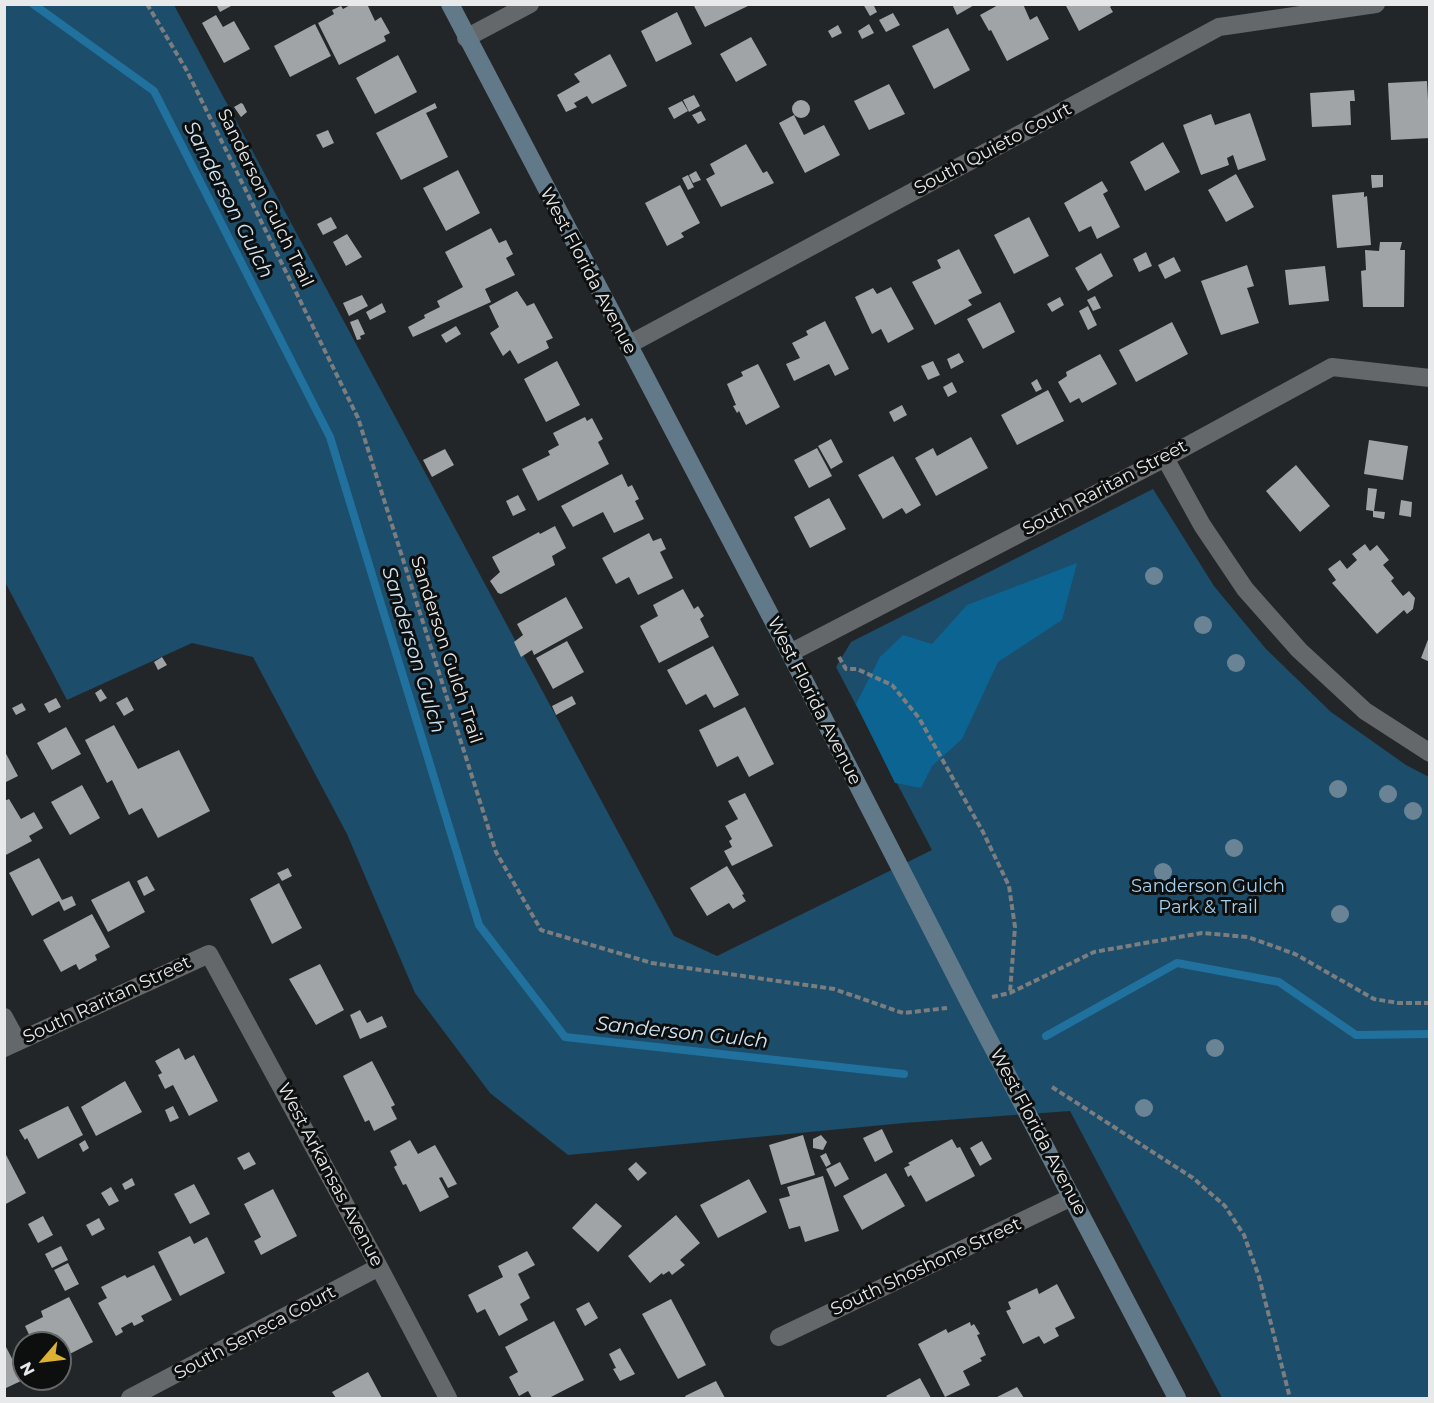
<!DOCTYPE html>
<style>
body{margin:0}
#map{position:relative;width:1434px;height:1403px;overflow:hidden;background:#232628;font-family:Montserrat,sans-serif}
canvas{display:block}
.frame{position:absolute;inset:0;border:6px solid #e7e9eb;pointer-events:none}
.north{position:absolute;left:12px;top:1331px;width:60px;height:60px;box-sizing:border-box;background:#0d0f0f;border:2px solid #646667;border-radius:50%;rotate:242deg;font-size:16px;font-weight:700;line-height:24px;text-align:center;color:#e7e9eb}
.north::after{content:'';display:block;margin:auto;width:21px;height:27px;background:#ddb133;clip-path:polygon(50% 0,100% 100%,50% 72%,0 100%)}
</style>
<div id="map">
<canvas width="1434" height="1403"></canvas>
<div class="frame"></div>
<div class="north">N</div>
</div>
<script>
const ctx = document.querySelector('canvas').getContext('2d');
ctx.lineJoin = 'round';
function paint(path, color) {
  ctx.fillStyle = color;
  ctx.fill(path, 'evenodd');
}
function poly(rows) {
  const path = new Path2D();
  for (const r of rows) {
    if (r.length === 3) {
      path.moveTo(r[0] + r[2], r[1]);
      path.arc(r[0], r[1], r[2], 0, 2 * Math.PI);
      continue;
    }
    path.moveTo(r[0], r[1]);
    for (let i = 2; i < r.length; i += 2) path.lineTo(r[i], r[i + 1]);
  }
  return path;
}
function strokePath(path, color, width, dash) {
  ctx.strokeStyle = color;
  ctx.lineWidth = width;
  ctx.lineCap = dash ? 'butt' : 'round';
  ctx.setLineDash(dash || []);
  ctx.stroke(path);
}
function label(font, color, halo, rows, align = 'center') {
  ctx.font = font + ' Montserrat,sans-serif';
  ctx.lineWidth = 6;
  ctx.setLineDash([]);
  ctx.textBaseline = 'middle';
  ctx.strokeStyle = halo;
  ctx.fillStyle = color;
  for (const [text, x, y, turn = 0] of rows) {
    ctx.save();
    ctx.translate(x, y);
    ctx.rotate((+turn || 0) * Math.PI / 180);
    ctx.textAlign = isNaN(turn) ? turn : align;
    if (halo) ctx.strokeText(text, 0, 0);
    ctx.fillText(text, 0, 0);
    ctx.restore();
  }
}
const green = poly([
 [4,5,174,5,674,936,717,956,932,850,836,667,851,642,1153,489,1214,586,1266,649,1331,712,1406,765,1429,777,1429,1398,1222,1398,1070,1111,904,1123,568,1155,490,1093,415,993,347,834,253,657,192,643,67,700,5,582]
]);
const forest = poly([
 [1077,563,1062,620,998,662,962,739,932,766,921,788,895,783,856,704,880,657,903,635,932,644,967,605]
]);
const stream = poly([
 [33,4,154,91,330,437,479,925,565,1037,904,1074],
 [1046,1036,1177,963,1279,982,1356,1035,1430,1034]
]);
const building = poly([
 [216,4,230,4,231,6,220,12],
 [352,4,367,4,375,21,381,17,390,33,384,36,386,41,339,65,318,23,334,14,332,10,341,6,343,9],
 [693,4,752,4,705,27],
 [863,4,873,4,877,12,870,16],
 [952,4,976,4,957,15],
 [1000,4,1023,4,1030,20,1037,16,1049,39,1007,61,991,30,989,31,980,15],
 [1065,4,1114,4,1110,7,1113,12,1079,31],
 [677,12,692,44,656,62,641,31],
 [893,13,900,25,886,32,879,20],
 [216,15,223,27,234,21,250,49,224,63,202,23],
 [315,24,331,56,290,77,274,46],
 [869,24,874,33,862,39,858,31],
 [838,25,842,33,832,38,828,31],
 [948,28,970,70,934,89,912,46],
 [751,37,767,65,736,82,720,54],
 [610,54,627,86,592,104,587,96,574,103,577,107,566,112,557,95,580,82,574,74],
 [398,55,417,92,375,114,356,78],
 [1427,81,1430,138,1391,140,1388,83],
 [889,84,905,114,869,130,854,101],
 [1354,90,1355,101,1350,101,1351,125,1312,127,1310,93],
 [694,95,700,106,689,112,683,100],
 [801,109,9],
 [682,101,688,111,674,119,668,108],
 [241,103,243,104,247,112,241,117,234,107],
 [435,103,437,108,426,113,448,157,401,180,376,133],
 [701,111,706,120,698,124,692,115],
 [1250,113,1266,160,1238,170,1233,155,1227,158,1229,165,1201,175,1183,125,1211,114,1215,125],
 [794,115,804,135,824,125,840,155,805,173,779,123],
 [328,130,334,143,323,148,316,135],
 [1163,142,1180,172,1145,191,1130,162],
 [746,144,763,173,767,171,774,183,721,207,706,179,715,174,710,164],
 [458,170,480,213,446,231,423,188],
 [696,171,701,180,693,183,689,175],
 [1236,174,1254,207,1226,222,1208,190],
 [688,175,694,187,688,190,682,178],
 [1371,175,1383,175,1383,187,1372,188],
 [1102,181,1108,191,1103,194,1120,227,1097,239,1091,226,1079,232,1064,203],
 [680,185,700,223,681,233,684,237,667,246,645,203],
 [1364,192,1364,197,1367,196,1371,245,1337,248,1332,195],
 [331,217,337,228,323,235,317,224],
 [1029,217,1049,256,1014,274,994,235],
 [491,228,499,243,506,240,513,254,506,258,515,275,485,289,491,302,413,337,408,327,425,318,424,315,440,307,437,301,463,287,445,252],
 [347,234,362,257,346,266,333,242],
 [1380,242,1402,242,1400,250,1405,250,1404,307,1363,307,1361,271,1366,270,1365,250,1379,251],
 [959,249,982,293,968,300,972,305,935,325,912,282,941,268,937,260],
 [1146,252,1152,266,1139,272,1133,259],
 [1101,253,1113,276,1088,291,1075,268],
 [1174,257,1181,271,1165,279,1158,265],
 [1247,265,1254,286,1247,288,1259,323,1221,335,1201,281],
 [1325,266,1329,301,1289,305,1285,270],
 [891,287,914,329,888,343,881,329,872,334,855,297,873,288,877,294],
 [517,291,527,306,534,303,553,338,546,341,549,348,518,364,510,350,503,356,490,333,499,327,489,306],
 [362,295,368,306,349,316,343,303],
 [1095,296,1101,308,1093,311,1087,300],
 [1060,297,1064,305,1052,312,1047,304],
 [1000,302,1015,332,983,349,967,319],
 [382,303,386,312,370,320,366,312],
 [1088,306,1097,325,1088,330,1079,311],
 [358,319,365,334,360,336,361,339,357,340,350,322],
 [825,321,849,369,835,376,829,364,794,381,786,364,800,358,792,343,808,335,806,331],
 [1172,322,1188,354,1136,382,1119,350],
 [456,326,461,334,446,343,441,335],
 [959,353,964,362,951,369,947,359],
 [1100,354,1117,384,1082,403,1079,398,1070,403,1058,382,1067,376,1066,372],
 [557,361,580,405,546,422,524,379],
 [933,361,940,375,928,380,921,366],
 [758,364,780,407,746,425,739,411,737,413,733,406,736,405,727,384,743,376,741,372],
 [1037,379,1042,389,1036,392,1031,383],
 [952,382,957,392,948,397,943,387],
 [1048,390,1064,421,1017,445,1001,415],
 [902,405,907,415,894,422,889,412],
 [585,417,587,421,592,418,603,439,598,442,609,464,538,501,522,469,550,455,548,451,559,445,553,433],
 [971,437,988,468,936,496,915,458,933,448,937,456],
 [831,439,843,462,831,469,818,446],
 [1369,440,1408,446,1403,480,1364,474],
 [817,448,832,476,809,488,794,460],
 [445,449,454,465,432,477,423,460],
 [893,456,921,505,906,514,902,508,883,519,858,475],
 [1296,465,1330,506,1300,532,1266,491],
 [622,474,628,487,632,485,639,499,635,501,644,519,614,533,603,512,573,527,561,506],
 [1368,488,1377,489,1374,511,1385,512,1384,519,1373,517,1373,511,1366,510],
 [518,495,526,510,513,516,506,501],
 [829,498,846,529,810,548,794,517],
 [1401,500,1412,502,1411,517,1399,515],
 [555,526,566,548,552,556,555,565,501,594,498,593,490,581,500,572,492,557,539,532,540,534],
 [649,533,653,541,661,538,666,549,660,552,673,578,638,595,629,577,616,584,602,558],
 [1365,544,1370,551,1377,545,1389,560,1383,565,1394,578,1391,581,1403,596,1409,591,1415,598,1413,609,1407,614,1404,610,1377,634,1332,583,1336,580,1328,569,1340,560,1347,569,1357,560,1352,554],
 [683,589,694,609,698,606,704,616,700,619,709,637,659,663,640,626,658,616,653,605],
 [566,597,583,628,534,655,532,650,521,657,514,642,523,635,517,624],
 [1429,637,1430,637,1430,662,1421,658],
 [567,641,584,672,553,689,536,658],
 [713,646,739,695,714,708,706,694,686,705,667,670],
 [162,657,167,665,158,670,154,662],
 [101,689,107,698,100,702,95,693],
 [572,696,576,704,556,715,552,706],
 [127,697,134,710,124,716,116,703],
 [56,698,61,707,49,713,44,704],
 [22,703,26,710,16,715,12,708],
 [745,707,774,764,749,777,738,756,717,767,699,730],
 [114,725,138,769,179,750,210,811,158,838,142,808,129,815,112,780,107,783,85,740],
 [66,727,81,754,52,770,37,743],
 [4,750,18,776,4,783],
 [82,785,100,818,70,835,51,802],
 [745,793,773,846,732,866,724,851,732,847,729,841,732,839,725,826,738,819,728,801],
 [9,799,21,819,34,812,43,828,29,836,32,841,4,856,4,801],
 [39,858,62,900,72,896,76,905,64,911,59,901,32,916,9,873],
 [727,866,744,894,742,895,746,901,733,909,729,903,707,916,690,888],
 [288,868,292,876,282,881,277,873],
 [147,876,155,890,144,896,137,881],
 [129,881,145,912,108,932,91,900],
 [279,883,302,928,272,944,250,899],
 [92,914,110,947,95,955,97,960,79,970,76,964,61,972,43,940],
 [320,964,344,1010,316,1025,289,979],
 [360,1010,367,1023,382,1016,387,1027,360,1039,350,1015],
 [179,1048,185,1060,194,1055,218,1101,189,1116,173,1085,165,1089,158,1075,162,1073,155,1061],
 [372,1061,395,1105,391,1107,397,1119,374,1131,369,1120,365,1122,343,1076],
 [125,1081,142,1112,96,1136,81,1107],
 [68,1106,83,1135,38,1159,27,1138,25,1140,19,1130],
 [173,1106,179,1118,170,1122,165,1110],
 [882,1129,893,1152,875,1162,863,1138],
 [803,1135,815,1175,781,1185,769,1145],
 [821,1135,827,1142,823,1150,813,1148,813,1139],
 [952,1139,957,1148,960,1147,975,1176,926,1202,911,1175,908,1177,904,1168,910,1165,908,1163],
 [85,1140,89,1148,83,1152,79,1144],
 [410,1140,418,1154,435,1145,457,1184,448,1188,442,1177,439,1178,449,1197,420,1212,406,1184,403,1185,394,1167,397,1165,390,1151],
 [982,1141,992,1159,980,1166,970,1148],
 [4,1151,26,1193,4,1205],
 [249,1152,256,1164,244,1170,237,1158],
 [826,1153,831,1164,826,1167,820,1156],
 [636,1162,647,1173,638,1181,628,1169],
 [840,1162,849,1179,835,1187,826,1169],
 [886,1173,905,1206,862,1230,843,1196],
 [823,1176,839,1231,805,1242,800,1226,789,1229,779,1199,790,1196,787,1187],
 [132,1178,135,1185,125,1190,122,1184],
 [749,1179,767,1212,718,1238,700,1205],
 [194,1184,210,1214,190,1224,174,1194],
 [111,1187,119,1201,109,1206,101,1193],
 [273,1189,297,1236,261,1255,254,1241,261,1237,244,1204],
 [596,1203,622,1226,598,1252,572,1228],
 [676,1215,700,1243,680,1260,685,1265,672,1275,669,1271,663,1275,662,1273,650,1283,628,1256],
 [43,1216,53,1235,38,1243,28,1224],
 [99,1218,105,1229,92,1236,86,1225],
 [190,1236,194,1244,207,1237,225,1273,180,1296,158,1252],
 [61,1246,68,1260,52,1268,45,1254],
 [527,1251,535,1265,518,1274,530,1298,520,1304,528,1320,499,1336,485,1309,477,1313,468,1295,503,1277,498,1266],
 [68,1263,79,1284,65,1291,54,1270],
 [154,1265,172,1300,141,1316,144,1321,134,1326,132,1322,121,1328,123,1332,116,1336,98,1303,107,1298,101,1287,125,1275,127,1278],
 [1057,1284,1075,1318,1055,1328,1059,1336,1044,1344,1039,1336,1023,1344,1006,1311,1011,1309,1008,1302,1037,1288,1039,1294],
 [69,1297,93,1342,60,1359,60,1343,33,1343,25,1326,43,1317,41,1311],
 [671,1299,706,1365,678,1379,642,1314],
 [589,1302,598,1318,585,1326,576,1309],
 [554,1321,584,1380,549,1398,532,1398,528,1391,519,1396,509,1377,518,1372,505,1347],
 [970,1322,971,1326,974,1324,980,1334,977,1335,986,1355,980,1358,982,1361,963,1371,970,1385,945,1397,918,1344,946,1329,948,1333],
 [4,1343,23,1380,4,1389],
 [620,1348,635,1374,620,1381,613,1369,616,1368,609,1354],
 [368,1372,382,1398,336,1398,332,1392],
 [920,1378,931,1398,888,1398,886,1396],
 [716,1381,725,1398,686,1398,685,1396],
 [1017,1387,1024,1398,995,1398]
]);
const path = poly([
 [147,4,187,71,358,418,496,852,541,930,652,963,834,989,903,1013,947,1008],
 [839,657,846,669,857,669,892,685,919,718,983,832,1009,886,1015,927,1010,992],
 [992,997,1010,993,1094,952,1202,933,1248,937,1295,954,1374,999,1398,1003,1430,1003],
 [1052,1087,1193,1178,1225,1206,1244,1235,1259,1277,1290,1398]
]);
const street = poly([
 [466,38,530,4],
 [628,345,1219,27,1376,4],
 [1165,458,1202,525,1245,589,1299,650,1365,711,1430,753],
 [790,653,1165,458,1332,367,1430,378],
 [4,1017,17,1041],
 [4,1048,209,954,379,1267,448,1398],
 [779,1337,1072,1197],
 [130,1398,379,1267]
]);
const secondary = poly([
 [450,4,790,653,969,1002,1177,1398]
]);
const trees = [
 [1154,576],
 [1203,625],
 [1236,663],
 [1338,789],
 [1388,794],
 [1413,811],
 [1234,848],
 [1163,872],
 [1340,914],
 [1215,1048],
 [1144,1108]
];
const streetNames = [
 ["South Quieto Court",993,149,-28],
 ["Sanderson Gulch Trail",265,198,64],
 ["West Florida Avenue",588,271,62],
 ["South Raritan Street",1105,488,-28],
 ["Sanderson Gulch Trail",446,650,72],
 ["West Florida Avenue",814,701,63],
 ["South Raritan Street",107,1000,-25],
 ["West Florida Avenue",1038,1132,62],
 ["West Arkansas Avenue",330,1175,62],
 ["South Shoshone Street",926,1267,-25],
 ["South Seneca Court",255,1333,-28]
];
const parkNames = [
 ["Sanderson Gulch",1208,887],
 ["Park & Trail",1208,908]
];
const waterNames = [
 ["Sanderson Gulch",228,200,63],
 ["Sanderson Gulch",413,650,73],
 ["Sanderson Gulch",682,1033,6]
];
paint(green, '#1c4d6b');
paint(forest, '#0b6491');
strokePath(stream, '#20719e', 8);
paint(building, '#a0a4a7');
strokePath(path, '#7b7d7f', 4, [6, 3]);
strokePath(street, '#64686a', 18);
strokePath(secondary, '#617988', 18);
ctx.fillStyle = '#6a8495';
for (const [x, y] of trees) {
  ctx.beginPath();
  ctx.arc(x, y, 9, 0, 2 * Math.PI);
  ctx.fill();
}
label('18px', '#e7e9eb', '#0d0f0f', streetNames);
label('18px', '#a4d0ef', '#0d0f0f', parkNames);
label('italic 20px', '#cfe5f5', '#0d0f0f', waterNames);
</script>
